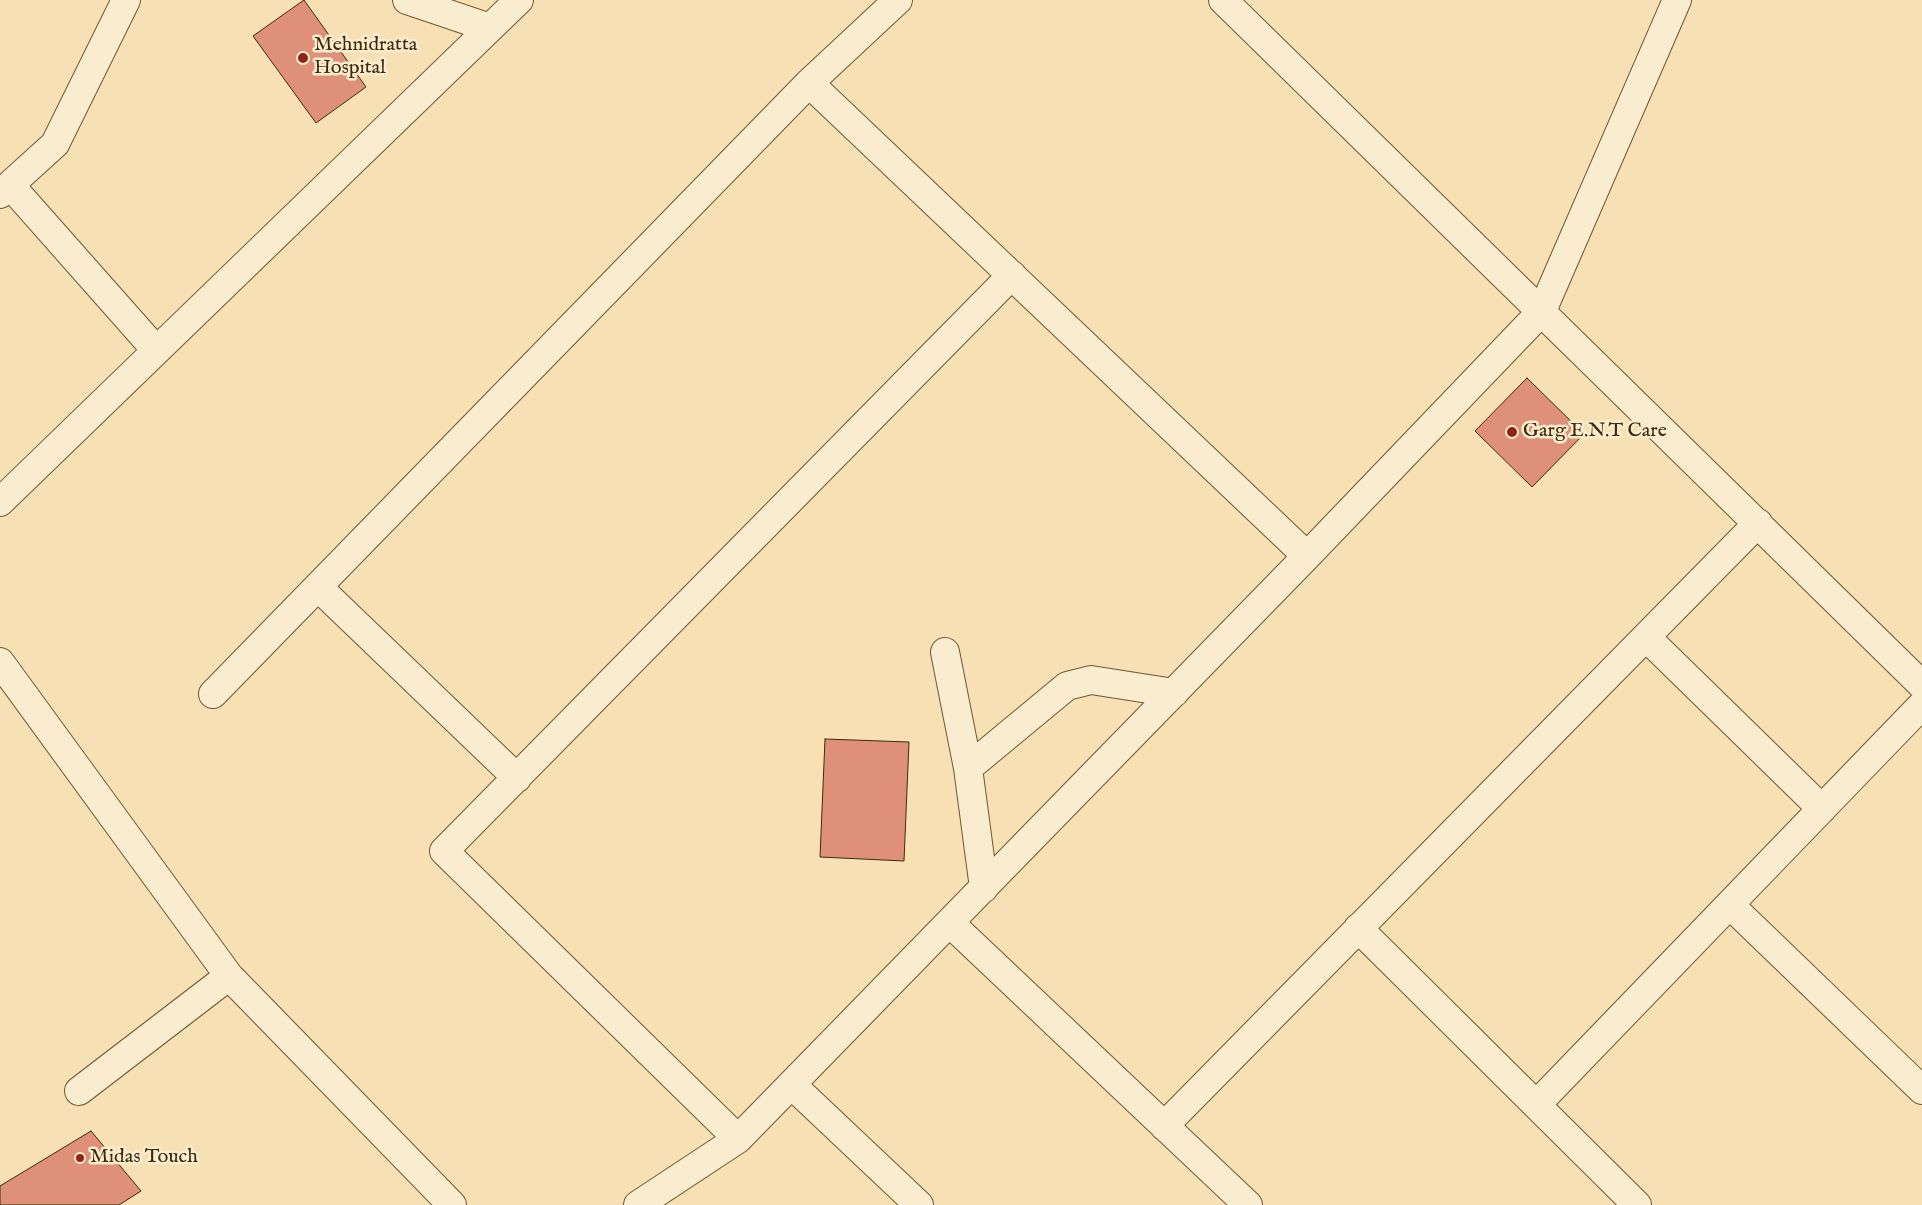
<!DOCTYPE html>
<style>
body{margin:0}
canvas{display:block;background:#f7e1b4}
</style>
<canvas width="1922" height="1205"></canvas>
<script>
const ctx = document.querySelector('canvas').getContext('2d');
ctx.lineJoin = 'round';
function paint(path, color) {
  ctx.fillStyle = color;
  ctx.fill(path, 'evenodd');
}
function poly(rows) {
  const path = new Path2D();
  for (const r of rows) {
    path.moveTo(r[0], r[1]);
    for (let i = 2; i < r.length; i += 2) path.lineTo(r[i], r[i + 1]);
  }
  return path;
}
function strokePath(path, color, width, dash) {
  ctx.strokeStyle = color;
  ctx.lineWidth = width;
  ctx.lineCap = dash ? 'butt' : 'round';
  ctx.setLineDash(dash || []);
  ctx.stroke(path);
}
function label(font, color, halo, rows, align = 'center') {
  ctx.font = font + ' "IM FELL English",serif';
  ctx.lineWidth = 5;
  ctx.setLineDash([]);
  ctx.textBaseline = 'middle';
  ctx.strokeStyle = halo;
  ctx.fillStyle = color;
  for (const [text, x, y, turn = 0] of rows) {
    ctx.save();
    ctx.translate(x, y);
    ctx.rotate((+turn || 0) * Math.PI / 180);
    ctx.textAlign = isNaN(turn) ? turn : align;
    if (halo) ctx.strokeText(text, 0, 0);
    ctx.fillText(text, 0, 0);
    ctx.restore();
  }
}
const building = poly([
 [304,0,366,87,316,123,253,36,304,0],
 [1527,378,1584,434,1532,487,1475,431,1527,378],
 [825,739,909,742,904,861,820,857,825,739],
 [91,1131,141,1191,119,1205,0,1205,0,1186,91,1131]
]);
const minor = poly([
 [407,0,490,28],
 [1223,0,1922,685],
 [809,83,1307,556],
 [10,185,156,350],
 [0,194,55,144,126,0],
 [0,502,519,0],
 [318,587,517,778],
 [1646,637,1822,809],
 [945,652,968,768],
 [0,662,229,976,452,1205],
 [213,694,809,83,898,0],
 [984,888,968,768,1067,686,1091,680,1174,693],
 [1730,905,1922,1090],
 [950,923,1248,1205],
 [1358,928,1637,1205],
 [792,1085,919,1205],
 [79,1091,229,976],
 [1536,1105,1922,705],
 [1164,1126,1758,523],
 [738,1139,444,851,1012,275],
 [638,1205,738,1139,1307,556,1542,311,1677,0]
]);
const markers = [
 [303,58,6,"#8f2418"],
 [1512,432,6,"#8f2418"],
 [80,1158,5,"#8f2418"]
];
const poiNames = [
 ["Mehnidratta",314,46],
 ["Hospital",314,69],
 ["Garg E.N.T Care",1523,432],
 ["Midas Touch",90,1158]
];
paint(building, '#de9078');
strokePath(building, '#3f2a0a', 1);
strokePath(minor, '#6d5834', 30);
strokePath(minor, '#faecce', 28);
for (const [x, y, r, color] of markers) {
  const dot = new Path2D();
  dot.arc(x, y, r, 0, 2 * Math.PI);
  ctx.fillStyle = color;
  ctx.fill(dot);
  strokePath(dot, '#faecce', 2);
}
label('20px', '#3f2a0a', '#faecce', poiNames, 'left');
</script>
